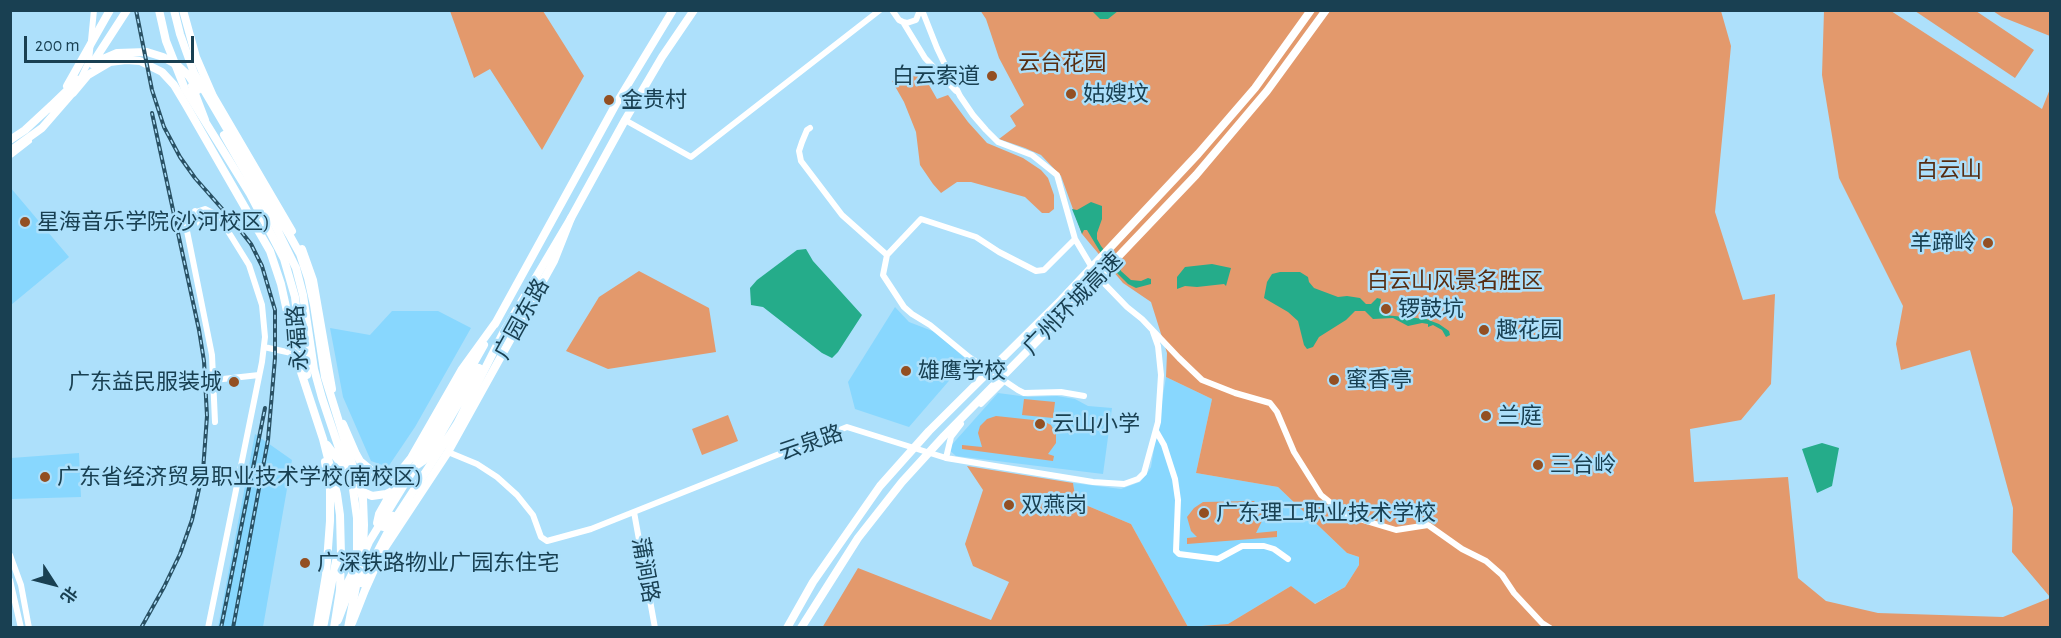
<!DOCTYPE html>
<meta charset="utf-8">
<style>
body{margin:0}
#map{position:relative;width:2061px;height:638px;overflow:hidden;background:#ade0fb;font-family:"Alegreya Sans","Noto Sans SC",sans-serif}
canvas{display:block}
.frame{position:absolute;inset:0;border:12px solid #194052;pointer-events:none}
.north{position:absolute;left:24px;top:554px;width:60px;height:60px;-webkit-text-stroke:4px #ade0fb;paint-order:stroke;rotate:126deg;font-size:16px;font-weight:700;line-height:24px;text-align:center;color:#194052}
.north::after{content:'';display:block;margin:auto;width:21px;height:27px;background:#194052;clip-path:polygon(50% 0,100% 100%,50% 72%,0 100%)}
.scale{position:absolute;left:24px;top:36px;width:170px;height:27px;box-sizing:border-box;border:3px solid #194052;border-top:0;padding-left:8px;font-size:18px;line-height:21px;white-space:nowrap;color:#194052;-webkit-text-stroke:4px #ade0fb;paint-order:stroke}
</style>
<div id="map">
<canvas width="2061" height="638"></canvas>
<div class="frame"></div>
<div class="north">北</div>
<div class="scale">200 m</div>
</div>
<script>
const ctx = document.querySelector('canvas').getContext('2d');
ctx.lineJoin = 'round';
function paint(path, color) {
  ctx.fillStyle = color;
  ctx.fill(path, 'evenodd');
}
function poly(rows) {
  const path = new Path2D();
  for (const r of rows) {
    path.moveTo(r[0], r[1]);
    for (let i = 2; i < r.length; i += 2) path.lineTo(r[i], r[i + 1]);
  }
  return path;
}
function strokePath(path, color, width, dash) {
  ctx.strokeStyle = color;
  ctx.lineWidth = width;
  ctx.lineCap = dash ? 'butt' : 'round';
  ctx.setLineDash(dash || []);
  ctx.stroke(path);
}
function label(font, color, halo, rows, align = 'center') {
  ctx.font = font + ' "Alegreya Sans","Noto Sans SC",sans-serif';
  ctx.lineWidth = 5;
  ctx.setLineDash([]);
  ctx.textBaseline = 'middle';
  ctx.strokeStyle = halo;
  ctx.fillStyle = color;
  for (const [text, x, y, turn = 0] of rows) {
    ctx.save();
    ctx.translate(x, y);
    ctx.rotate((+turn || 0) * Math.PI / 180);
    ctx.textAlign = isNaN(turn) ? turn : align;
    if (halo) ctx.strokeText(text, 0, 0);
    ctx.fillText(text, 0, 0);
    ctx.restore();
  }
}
const built = poly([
 [10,187,69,257,11,305,10,305],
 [895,307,909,322,935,332,967,360,909,427,855,409,848,382],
 [392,311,438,311,471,328,415,427,388,467,371,461,343,397,330,328,370,335],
 [1166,377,1212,399,1196,473,1278,487,1347,553,1359,557,1359,565,1345,587,1314,604,1291,586,1228,624,1188,627,1131,524,1076,501,1073,483,1121,489,1140,482,1146,475,1151,467],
 [998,393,1028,397,1057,396,1075,399,1088,406,1112,408,1103,474,956,456,948,449],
 [255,434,292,460,263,627,218,627],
 [79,453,81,497,11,499,11,458]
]);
const green = poly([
 [980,10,1721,11,1731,46,1715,212,1743,300,1775,294,1771,384,1741,420,1690,429,1694,482,1788,477,1798,578,1826,601,1878,613,2003,617,2050,598,2050,628,822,628,858,568,991,620,1009,582,973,566,965,544,983,490,967,466,1073,483,1076,501,1131,524,1188,627,1228,624,1291,586,1315,604,1345,587,1359,565,1359,557,1347,553,1278,487,1196,473,1212,399,1166,377,1167,353,1151,302,1123,283,1082,234,1061,176,1041,155,1025,148,999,139,1016,126,1010,116,1024,105,999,58,986,19],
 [450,11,543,11,584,76,542,150,490,69,474,78],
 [1824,11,1891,11,2042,109,2050,89,2050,597,2012,552,2013,508,1970,350,1901,370,1896,344,1903,306,1839,178,1822,75],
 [1915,11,1976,11,2034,50,2015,78],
 [1993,11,2050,11,2050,36,2002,17],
 [921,71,937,99,948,95,968,122,987,143,1023,158,1041,170,1048,178,1054,195,1054,209,1049,213,1042,213,1025,197,971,182,957,182,941,193,933,184,920,165,916,132,904,102,892,81],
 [639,271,709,308,716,352,608,369,566,351,599,297],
 [1024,399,1055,402,1053,418,1022,415],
 [728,415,738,441,702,455,692,429],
 [996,416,1043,421,1051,425,1056,434,1056,443,1048,454,1054,456,1053,461,962,449,962,445,982,447,978,433,980,426,987,419],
 [1254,501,1263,512,1263,519,1256,533,1277,531,1277,537,1187,544,1187,538,1197,537,1191,531,1187,517,1194,508,1203,502]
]);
const water = poly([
 [1092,11,1118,11,1108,19,1100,19],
 [1091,202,1102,206,1102,219,1097,233,1097,239,1101,246,1108,255,1119,263,1121,271,1131,280,1141,281,1148,278,1151,279,1151,284,1136,288,1128,284,1111,267,1110,263,1105,260,1087,230,1084,230,1082,234,1072,209,1077,210],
 [806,249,813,261,862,315,838,352,832,358,822,353,763,307,751,305,750,288,757,280,797,250],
 [1212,264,1231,268,1226,286,1224,284,1197,287,1185,286,1177,289,1177,277,1185,267],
 [1280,272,1300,272,1308,277,1309,282,1314,288,1338,297,1347,296,1360,298,1366,304,1371,304,1377,298,1381,299,1380,306,1384,315,1426,319,1439,324,1449,331,1450,335,1446,337,1442,330,1433,325,1428,327,1428,324,1422,323,1408,326,1393,318,1373,319,1365,311,1355,311,1346,320,1319,337,1313,347,1307,349,1304,345,1298,321,1288,312,1264,298,1267,282,1272,274],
 [1822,443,1839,448,1832,486,1817,493,1802,449]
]);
const minor = poly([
 [892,10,899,20,903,22,925,58,956,91],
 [922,10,937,48,960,96,973,115,986,130,998,142,1032,155,1057,175,1075,239,1097,276,1127,307,1142,319,1179,358,1202,380,1235,393,1270,403,1277,412,1294,452,1321,495,1346,515,1396,530,1428,525,1462,549,1486,561,1502,575,1514,593,1542,623,1550,628],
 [903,22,907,23,916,20,920,10],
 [78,84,89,61,94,10],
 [625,120,691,157,880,10],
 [810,128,807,130,802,142,799,151,801,161,842,215,887,255,883,275,904,307,912,314,930,325,969,357,1018,390,1024,393,1061,392,1084,396],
 [11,155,29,141],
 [195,211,201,226],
 [887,255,921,219,976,237,999,252,1036,271,1044,270,1075,239],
 [264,347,296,354],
 [214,380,259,375],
 [981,404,1004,381],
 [1156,431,1164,445,1175,479,1178,500,1176,551,1179,554,1218,559,1242,546,1264,546,1274,549,1288,559],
 [448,452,477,464,497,477,517,495,533,515,541,537,547,541,591,529,847,427,946,458,1093,482,1124,484,1138,479,1144,473,1158,422,1161,375,1158,346,1153,332],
 [946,458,951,437,961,424],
 [634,512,655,628],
 [10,555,21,585,29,628],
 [10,580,21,628],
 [208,628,262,362,265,337,262,305,249,265,226,228,213,213,205,209,193,213,187,220,186,226,212,355,215,422]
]);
const major = poly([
 [159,10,166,41,185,89,250,194,284,259,295,297,298,322],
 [183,10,196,57,213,96,292,231],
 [302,249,313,280,332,389],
 [495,324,616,104,673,10],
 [343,424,356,454,360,461,371,470,381,473],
 [396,472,403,468,411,458,462,369,496,322],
 [352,482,357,518,357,566],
 [356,489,372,496,386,494,392,491,404,469],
 [392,491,379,514,377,523,380,526,384,527,393,516],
 [363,556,369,542,412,472,484,345],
 [338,620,354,578],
 [352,623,365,590,382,552,448,452,554,261,571,218,625,120,662,57,694,10],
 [317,628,326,575,330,521,330,489,325,462]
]);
const highway = poly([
 [174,10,180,34,194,73,290,236,300,254,308,278,314,305,325,377,363,499,364,525,363,550,348,628],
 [92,64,127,10],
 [94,65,103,59,117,53,147,52,163,57,177,65,189,76,198,90],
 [67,86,110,10],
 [192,86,205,120],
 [73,93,88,75,110,62,126,60,140,61,162,72,174,85,186,105,270,251,281,284,299,366,323,439,337,494,340,515,341,555,340,590,334,628],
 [48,109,78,80],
 [224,135,270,215,296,268,303,295,314,369,322,398,352,487],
 [10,140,25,130,52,105],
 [10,151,42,128,75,90],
 [298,319,307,375],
 [327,445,339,461,361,474,387,477,410,470,423,461,431,451,479,368],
 [361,583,393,522,457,424,504,331,571,218],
 [342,594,359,560],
 [323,628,336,561],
 [787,628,813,582,880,486,929,431,1061,300,1198,154,1255,88,1311,10],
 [801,628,858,538,902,482,944,436,1056,322,1196,175,1267,91,1326,10]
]);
const rail = poly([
 [136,10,152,90,164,127,180,157,195,178,232,220,251,244,262,266,275,310,275,358,268,440,233,628],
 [141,628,164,587,180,554,192,520,203,471,207,416,204,361,199,330,152,113],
 [221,628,265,408]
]);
const markers = [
 [992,76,6,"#934f22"],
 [1071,94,6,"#934f22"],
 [609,100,6,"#934f22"],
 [25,222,6,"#934f22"],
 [1988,243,6,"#934f22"],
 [1386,309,6,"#934f22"],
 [1484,330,6,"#934f22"],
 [906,371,6,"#934f22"],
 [1334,380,6,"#934f22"],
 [234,382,6,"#934f22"],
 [1486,416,6,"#934f22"],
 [1040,424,6,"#934f22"],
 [1538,465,6,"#934f22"],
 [45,477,6,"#934f22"],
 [1009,505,6,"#934f22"],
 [1204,513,6,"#934f22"],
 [305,563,6,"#934f22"]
];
const parkNames = [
 ["云台花园",1062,63],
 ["白云山",1949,170],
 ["白云山风景名胜区",1455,281]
];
const poiNames = [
 ["白云索道",980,76,"right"],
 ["姑嫂坟",1083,94],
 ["金贵村",621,100],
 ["星海音乐学院(沙河校区)",37,222],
 ["羊蹄岭",1976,243,"right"],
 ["锣鼓坑",1398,309],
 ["趣花园",1496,330],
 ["雄鹰学校",918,371],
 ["蜜香亭",1346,380],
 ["广东益民服装城",222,382,"right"],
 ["兰庭",1498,416],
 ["云山小学",1052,424],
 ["三台岭",1550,465],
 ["广东省经济贸易职业技术学校(南校区)",57,477],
 ["双燕岗",1021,505],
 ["广东理工职业技术学校",1216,513],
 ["广深铁路物业广园东住宅",317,563]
];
const streetNames = [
 ["广州环城高速",1073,304,-46],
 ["广园东路",522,319,-61],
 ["永福路",298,338,-94],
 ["云泉路",811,443,-19],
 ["蒲涧路",645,570,80]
];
paint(built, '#88d7fe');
paint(green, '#e3996c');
paint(water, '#25ac8a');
strokePath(minor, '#fff', 6);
strokePath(major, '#fff', 8);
strokePath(highway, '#fff', 8);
strokePath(rail, '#295164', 4);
strokePath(rail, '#ade0fb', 1.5, [4.5]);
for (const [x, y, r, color] of markers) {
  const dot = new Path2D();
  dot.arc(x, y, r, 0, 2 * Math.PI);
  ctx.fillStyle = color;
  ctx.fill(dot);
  strokePath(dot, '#ade0fb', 2);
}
label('22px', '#562c11', '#ade0fb', parkNames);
label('22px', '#194052', '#ade0fb', poiNames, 'left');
label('22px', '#194052', '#ade0fb', streetNames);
</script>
